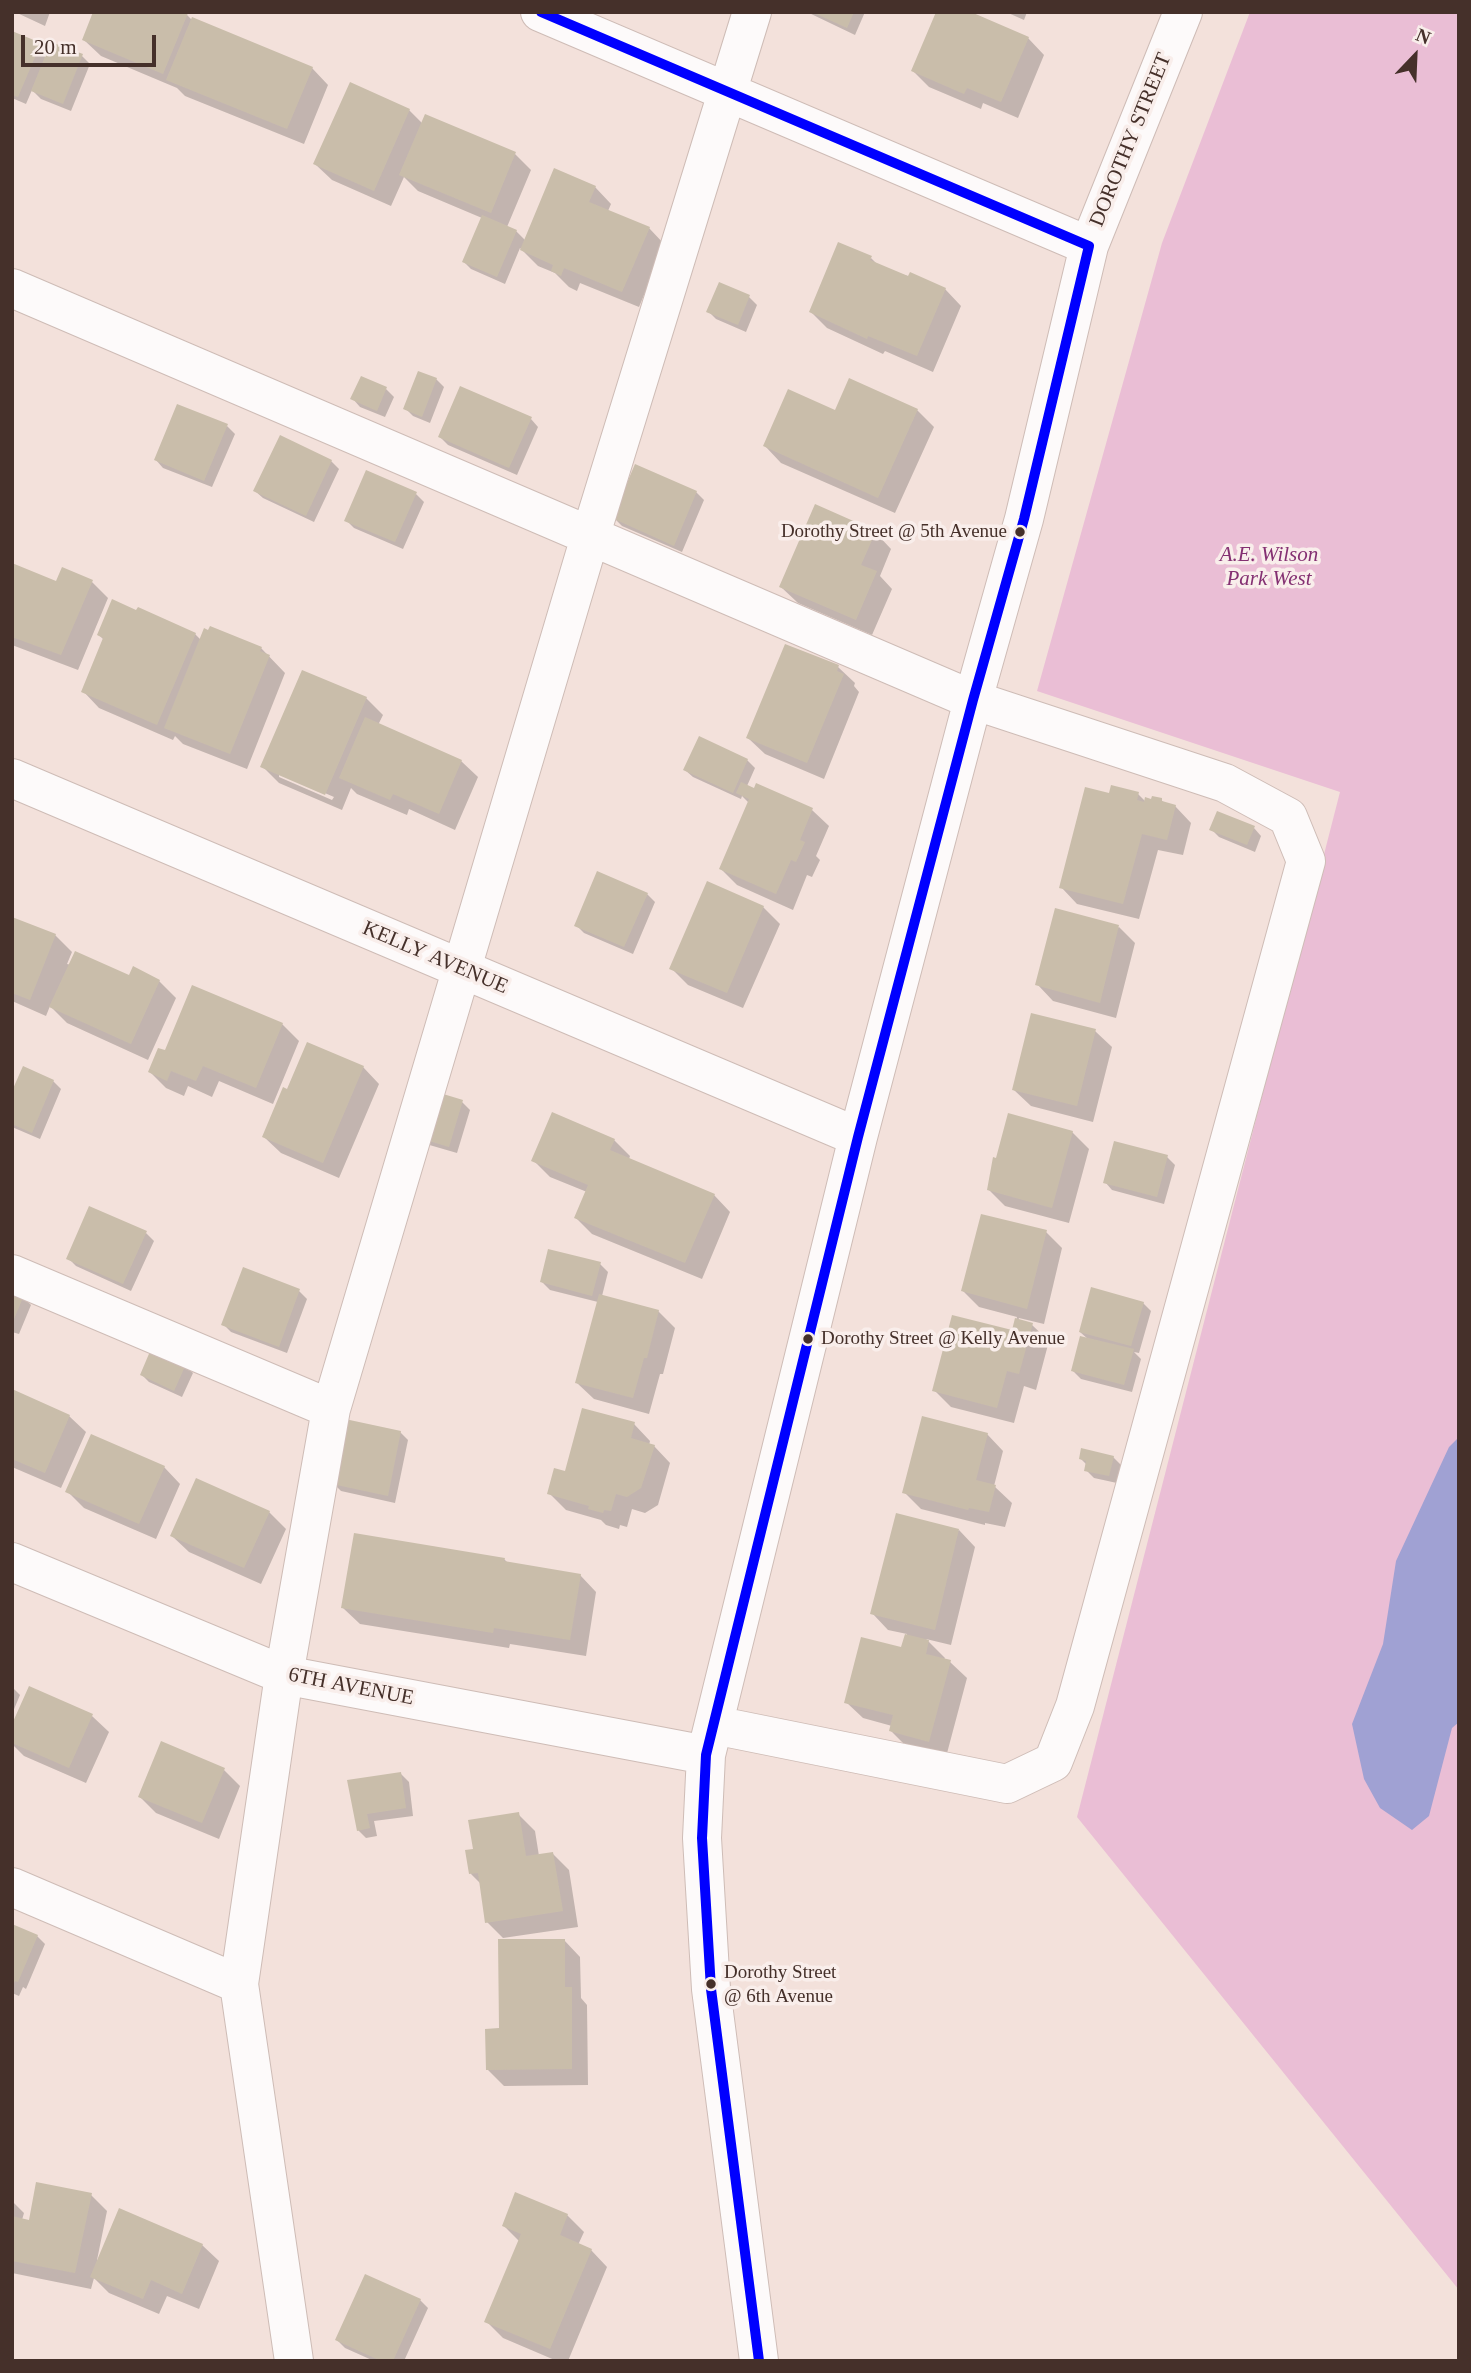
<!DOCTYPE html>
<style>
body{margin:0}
#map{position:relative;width:1471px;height:2373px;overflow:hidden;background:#f3e1db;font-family:"Times New Roman",serif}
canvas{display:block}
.frame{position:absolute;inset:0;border:14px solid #45302a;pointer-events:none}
.north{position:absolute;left:1380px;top:21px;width:70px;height:70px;-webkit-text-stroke:5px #f9eeeb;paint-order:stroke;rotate:23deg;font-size:19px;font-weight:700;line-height:28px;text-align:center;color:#45302a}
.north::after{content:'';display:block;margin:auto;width:24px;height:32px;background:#45302a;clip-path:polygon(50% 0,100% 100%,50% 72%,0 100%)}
.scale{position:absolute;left:21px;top:35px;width:135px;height:32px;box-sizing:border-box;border:4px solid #45302a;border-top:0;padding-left:9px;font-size:21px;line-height:24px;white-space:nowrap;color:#45302a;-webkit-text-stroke:5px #f9eeeb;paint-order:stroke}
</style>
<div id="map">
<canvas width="1471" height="2373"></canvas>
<div class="frame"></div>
<div class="north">N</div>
<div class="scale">20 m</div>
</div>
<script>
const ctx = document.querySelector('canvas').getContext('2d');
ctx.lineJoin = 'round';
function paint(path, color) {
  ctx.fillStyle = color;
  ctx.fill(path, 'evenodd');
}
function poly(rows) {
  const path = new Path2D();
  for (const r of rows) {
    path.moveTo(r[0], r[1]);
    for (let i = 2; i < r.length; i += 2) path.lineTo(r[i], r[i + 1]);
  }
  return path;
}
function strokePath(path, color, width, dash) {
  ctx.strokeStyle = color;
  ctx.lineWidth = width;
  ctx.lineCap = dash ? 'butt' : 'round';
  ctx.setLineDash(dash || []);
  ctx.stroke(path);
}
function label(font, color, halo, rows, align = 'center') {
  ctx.font = font + ' "Times New Roman",serif';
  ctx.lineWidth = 7;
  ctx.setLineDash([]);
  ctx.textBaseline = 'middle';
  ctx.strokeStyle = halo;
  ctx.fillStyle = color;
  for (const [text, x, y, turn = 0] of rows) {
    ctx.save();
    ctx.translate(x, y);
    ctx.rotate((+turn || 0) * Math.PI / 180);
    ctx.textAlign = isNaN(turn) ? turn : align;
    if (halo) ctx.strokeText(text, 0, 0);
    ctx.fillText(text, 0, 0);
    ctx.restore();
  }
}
const green = poly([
 [1250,12,1459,12,1459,2290,1077,1817,1340,792,1037,691,1162,243]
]);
const water = poly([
 [1459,1437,1459,1722,1452,1728,1429,1816,1412,1830,1380,1808,1364,1779,1352,1724,1383,1644,1396,1561,1449,1447]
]);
const shadow = poly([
 [15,12,50,12,45,26],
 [807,12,865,12,855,35],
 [1006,12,1027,12,1024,20],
 [187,15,191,19,312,68,328,85,304,144,185,96,177,88,101,56,84,40],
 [12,33,40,44,49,53,52,44,82,56,90,64,71,111,41,99,32,90,26,104,12,98],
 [1028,38,1044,55,1018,118,983,103,981,109,929,87,913,71],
 [409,110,423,124,515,154,531,170,507,227,516,231,526,241,595,187,611,204,608,211,649,228,665,245,639,307,580,283,577,291,569,287,555,273,538,266,520,248,505,284,471,269,464,262,482,218,418,191,404,177,391,206,332,180,315,164],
 [871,258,879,266,945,289,961,306,933,372,885,351,883,354,827,328,811,312],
 [720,284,749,297,757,305,746,332,716,319,708,311],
 [436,379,444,387,430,423,413,416,405,408],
 [386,389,394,397,385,417,360,407,353,399],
 [917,410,934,427,895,513,781,463,765,446,836,412],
 [531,419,538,427,517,475,448,445,440,437],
 [227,426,235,434,212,487,163,468,156,460],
 [331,461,339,469,314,522,263,498,255,491],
 [696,492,704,500,682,552,622,526,614,518],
 [416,494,424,502,403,549,354,528,346,520],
 [875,532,891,549,880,576,892,589,872,635,798,603,781,587],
 [12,565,57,584,92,582,108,598,78,670,12,645],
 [139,609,195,634,201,640,261,648,285,673,247,769,183,744,175,736,173,740,99,708,83,691,104,640,99,635,137,612],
 [786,646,838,667,855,683,854,686,859,692,824,779,765,754,748,738],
 [366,698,383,715,378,725,461,761,478,777,455,830,409,809,407,815,357,794,351,788,342,810,279,783,262,766],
 [279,773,334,797,332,800,279,777],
 [747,760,755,768,747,786,755,790,757,785,812,810,829,826,816,856,820,860,812,877,807,875,793,910,737,885,721,869,749,803,742,796,741,799,693,777,685,770],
 [1138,794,1146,802,1161,800,1166,804,1175,806,1191,823,1183,855,1158,850,1139,919,1077,904,1061,887,1110,795],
 [1254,828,1261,836,1255,852,1219,837,1211,829],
 [647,894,655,902,633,954,584,933,576,925],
 [763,907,780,924,743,1008,688,985,671,968],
 [12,918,55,935,72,952,67,964,130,977,159,981,176,998,148,1060,67,1023,50,1006,46,1016,12,1001],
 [1119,927,1135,943,1116,1018,1053,1001,1037,984],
 [282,1024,299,1041,273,1104,219,1081,212,1097,188,1086,184,1096,166,1088,150,1072,166,1053],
 [1095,1031,1112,1047,1093,1122,1031,1106,1014,1090],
 [363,1067,379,1084,339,1178,281,1153,264,1137,288,1091],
 [53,1081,61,1089,40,1139,12,1127,12,1096],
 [462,1102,470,1110,457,1153,426,1144],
 [1072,1132,1089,1149,1069,1223,1005,1206,989,1190],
 [614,1140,630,1156,629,1159,714,1195,730,1212,702,1279,592,1234,576,1218,587,1192,550,1177,533,1160],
 [1167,1157,1175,1165,1164,1204,1112,1190,1105,1182],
 [1046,1232,1062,1248,1044,1324,1019,1318,1018,1321,1032,1325,1049,1341,1036,1390,1024,1386,1014,1423,951,1407,934,1390,1013,1333,1017,1317,979,1307,963,1291],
 [146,1233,154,1241,131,1291,76,1266,68,1258],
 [600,1264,608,1272,602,1296,658,1311,675,1328,663,1374,660,1374,649,1414,594,1399,577,1383,598,1302,550,1290,542,1282],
 [299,1291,307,1299,287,1353,231,1332,223,1324],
 [12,1292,23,1297,31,1305,19,1334,12,1332],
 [1143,1303,1151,1311,1139,1353,1134,1352,1141,1359,1132,1392,1081,1379,1073,1371,1089,1340,1080,1332],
 [185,1365,193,1373,182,1397,149,1382,142,1375],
 [12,1391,69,1416,86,1432,61,1488,12,1467],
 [634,1424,650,1441,649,1445,654,1446,670,1463,658,1505,645,1513,632,1509,627,1527,620,1525,619,1529,606,1525,601,1520,566,1510,549,1493,566,1473],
 [400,1432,408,1440,395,1503,341,1491,333,1483],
 [987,1434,1003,1451,994,1486,1012,1503,1005,1527,985,1523,985,1525,921,1509,904,1492],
 [1113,1457,1121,1465,1117,1483,1094,1478,1086,1470,1087,1465,1081,1459],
 [164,1467,180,1484,156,1539,84,1508,67,1491],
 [269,1512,286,1529,261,1584,189,1552,172,1536],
 [959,1530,975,1547,951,1645,926,1639,945,1658,944,1660,950,1662,967,1678,946,1757,907,1747,891,1731,892,1726,863,1718,846,1702,903,1649,907,1634,888,1630,872,1613],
 [504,1559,509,1564,580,1575,596,1592,586,1656,510,1644,509,1648,360,1624,343,1608],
 [12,1687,20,1695,12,1714],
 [92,1716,109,1732,86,1783,24,1756,12,1744,12,1728],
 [224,1770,240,1786,219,1839,156,1813,140,1797],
 [401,1774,409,1782,413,1816,374,1821,377,1836,366,1838,358,1830,349,1781],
 [518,1814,535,1831,539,1856,553,1854,569,1870,578,1927,503,1938,487,1922,481,1884,471,1874,475,1850],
 [12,1925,37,1936,45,1944,26,1989,23,1987,19,1996,12,1993],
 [564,1940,580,1957,581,1998,587,2005,588,2085,504,2086,487,2069,501,2030],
 [91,2195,107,2211,97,2260,202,2245,219,2261,199,2309,167,2296,159,2314,109,2293,94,2278,91,2289,12,2273,12,2201,24,2213,22,2220,30,2222],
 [567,2215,584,2232,578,2245,591,2250,607,2267,568,2361,557,2361,503,2338,487,2322,520,2242,504,2226],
 [420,2300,428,2308,404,2361,374,2361,345,2348,337,2340]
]);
const building = poly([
 [93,12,186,12,188,13,163,74,82,40],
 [812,12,854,12,847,28],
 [936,12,971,12,1029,37,1001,102,967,88,964,94,911,71],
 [192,17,313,67,287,129,166,80],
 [12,31,41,43,18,97,12,95],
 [51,42,83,54,63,104,31,91],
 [350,82,410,109,374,191,313,164],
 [425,114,516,152,491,213,399,175],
 [554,168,596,186,589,202,650,227,622,292,564,268,561,276,551,271,553,265,520,250],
 [482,215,517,230,497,277,462,262],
 [838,242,872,256,870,260,908,276,910,272,946,288,917,356,868,336,867,339,809,312],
 [719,282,750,295,738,325,706,312],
 [418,371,437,378,422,417,403,409],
 [361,376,387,387,377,411,350,399],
 [849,378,918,409,878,498,763,446,788,389,835,410],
 [460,386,532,417,509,468,438,437],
 [177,404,228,424,204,481,154,460],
 [280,435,332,460,306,516,253,491],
 [635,464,697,491,674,546,612,518],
 [366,470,417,492,395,542,344,521],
 [815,504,876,531,861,565,877,571,856,620,779,587],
 [12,563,56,581,62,567,93,580,61,655,12,637],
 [112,599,136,610,138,607,196,633,157,725,81,692,103,638,97,635],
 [210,626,262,647,260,651,270,655,230,754,164,728,204,628,208,630],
 [785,644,839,665,837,671,844,674,807,763,746,738],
 [302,670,367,697,325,795,260,767],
 [365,717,462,760,439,814,393,794,390,800,339,778],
 [699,736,748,759,733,793,683,770],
 [741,782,754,788,756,783,813,808,800,840,805,842,796,862,791,860,776,894,719,869,749,799,736,793],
 [1111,785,1139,792,1137,800,1144,802,1145,797,1151,799,1152,796,1162,798,1162,801,1176,805,1167,840,1142,834,1123,904,1059,888,1085,787,1109,793],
 [1217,811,1255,826,1247,845,1209,830],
 [597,871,648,893,624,947,574,926],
 [707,881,764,906,727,993,669,969],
 [1055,908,1119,925,1100,1003,1035,985],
 [12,917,56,934,30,1000,12,993],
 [75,951,129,975,133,966,160,980,131,1044,49,1007],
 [192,985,283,1023,256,1088,203,1066,196,1081,171,1071,167,1081,148,1072,158,1048,165,1050],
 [1031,1013,1096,1029,1077,1106,1012,1090],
 [307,1042,364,1066,323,1163,262,1137,283,1087,287,1089],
 [23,1066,54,1080,32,1133,12,1124,12,1091],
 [430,1090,463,1100,449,1147,416,1137],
 [552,1112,615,1139,610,1150,715,1194,685,1263,574,1218,588,1185,531,1161],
 [1008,1113,1073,1131,1052,1208,987,1190,993,1157,996,1158],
 [1114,1141,1168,1155,1157,1197,1103,1183],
 [89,1206,147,1231,123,1284,66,1259],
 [981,1214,1047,1230,1027,1309,961,1291],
 [548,1249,601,1262,592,1296,540,1282],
 [243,1267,300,1289,279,1347,221,1325],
 [1091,1287,1144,1302,1131,1346,1079,1332],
 [12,1290,24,1295,12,1324],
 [599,1294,659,1310,647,1358,644,1358,633,1398,575,1383],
 [952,1315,1012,1330,1015,1318,1033,1323,1019,1374,1007,1371,997,1408,932,1391],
 [1080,1336,1134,1349,1124,1385,1071,1371],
 [151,1349,186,1364,174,1391,140,1375],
 [12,1389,70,1415,45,1473,12,1459],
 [582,1408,635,1422,631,1438,655,1445,641,1488,627,1497,616,1494,611,1511,604,1510,603,1513,588,1509,589,1506,547,1494,554,1468,565,1471],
 [922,1416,988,1433,976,1480,996,1485,989,1512,969,1508,968,1510,902,1493],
 [345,1419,401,1431,388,1496,332,1484],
 [91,1434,165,1466,139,1524,65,1492],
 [1081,1448,1114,1456,1109,1476,1084,1471,1086,1461,1079,1459],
 [196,1478,270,1511,244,1568,170,1536],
 [896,1513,959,1529,935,1630,870,1614],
 [354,1533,505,1558,504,1561,581,1574,570,1640,494,1628,493,1633,341,1608],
 [905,1634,929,1640,926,1654,951,1660,929,1742,889,1731,893,1715,844,1703,861,1637,901,1647],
 [29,1686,93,1714,69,1768,12,1743,12,1724],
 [161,1741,225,1768,202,1823,138,1797],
 [401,1772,406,1808,367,1814,370,1828,357,1831,347,1780],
 [519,1812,526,1856,553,1852,563,1911,485,1923,478,1873,469,1874,465,1850,473,1849,468,1820],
 [12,1924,38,1935,18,1982,15,1981,12,1987],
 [498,1939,565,1939,565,1987,572,1987,572,2069,486,2070,485,2029,499,2028],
 [36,2182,92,2193,75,2273,12,2261,12,2216,29,2220],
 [515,2192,568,2214,560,2235,592,2249,550,2349,484,2322,521,2234,502,2226],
 [119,2208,203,2244,182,2294,151,2280,143,2299,90,2277],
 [365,2274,421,2299,393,2361,381,2361,335,2340]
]);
const minor = poly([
 [540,12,1089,246],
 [12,288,973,700,1225,783,1288,817,1306,861,1075,1706,1053,1762,1007,1784,714,1725],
 [12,778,858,1137],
 [12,1274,331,1409],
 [12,1562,284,1675,706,1755],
 [12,1887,239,1984],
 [294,2361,239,1984,284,1675,331,1409,590,537,752,12],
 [759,2361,711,1989,702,1838,706,1755,858,1137,973,700,1024,519,1089,246,1183,12]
]);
const bus1 = poly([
 [541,12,1089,246,1024,519,973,700,858,1137,706,1755,702,1838,711,1989,759,2361]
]);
const markers = [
 [1020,532,6,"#45302a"],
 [808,1339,6,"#45302a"],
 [711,1984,6,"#45302a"]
];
const busNames = [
 ["Dorothy Street @ 5th Avenue",1007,532,"right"],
 ["Dorothy Street @ Kelly Avenue",821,1339],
 ["Dorothy Street",724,1973],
 ["@ 6th Avenue",724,1997]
];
const streetNames = [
 ["DOROTHY STREET",1131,140,-68],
 ["KELLY AVENUE",435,958,23],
 ["6TH AVENUE",351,1687,11]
];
const parkNames = [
 ["A.E. Wilson",1269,555],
 ["Park West",1269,579]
];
paint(green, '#eabed5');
paint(water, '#a0a1d3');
paint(shadow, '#0003');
paint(building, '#c9bdaa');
strokePath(minor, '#cebcb6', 40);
strokePath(minor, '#fdfafa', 38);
strokePath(bus1, '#00f', 10);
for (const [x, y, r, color] of markers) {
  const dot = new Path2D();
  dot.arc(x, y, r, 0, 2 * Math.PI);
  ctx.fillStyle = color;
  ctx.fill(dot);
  strokePath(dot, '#f9eeeb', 2.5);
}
label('19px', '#45302a', '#f9eeeb', busNames, 'left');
label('21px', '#45302a', '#f9eeeb', streetNames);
label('italic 21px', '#843072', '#f9eeeb', parkNames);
</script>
